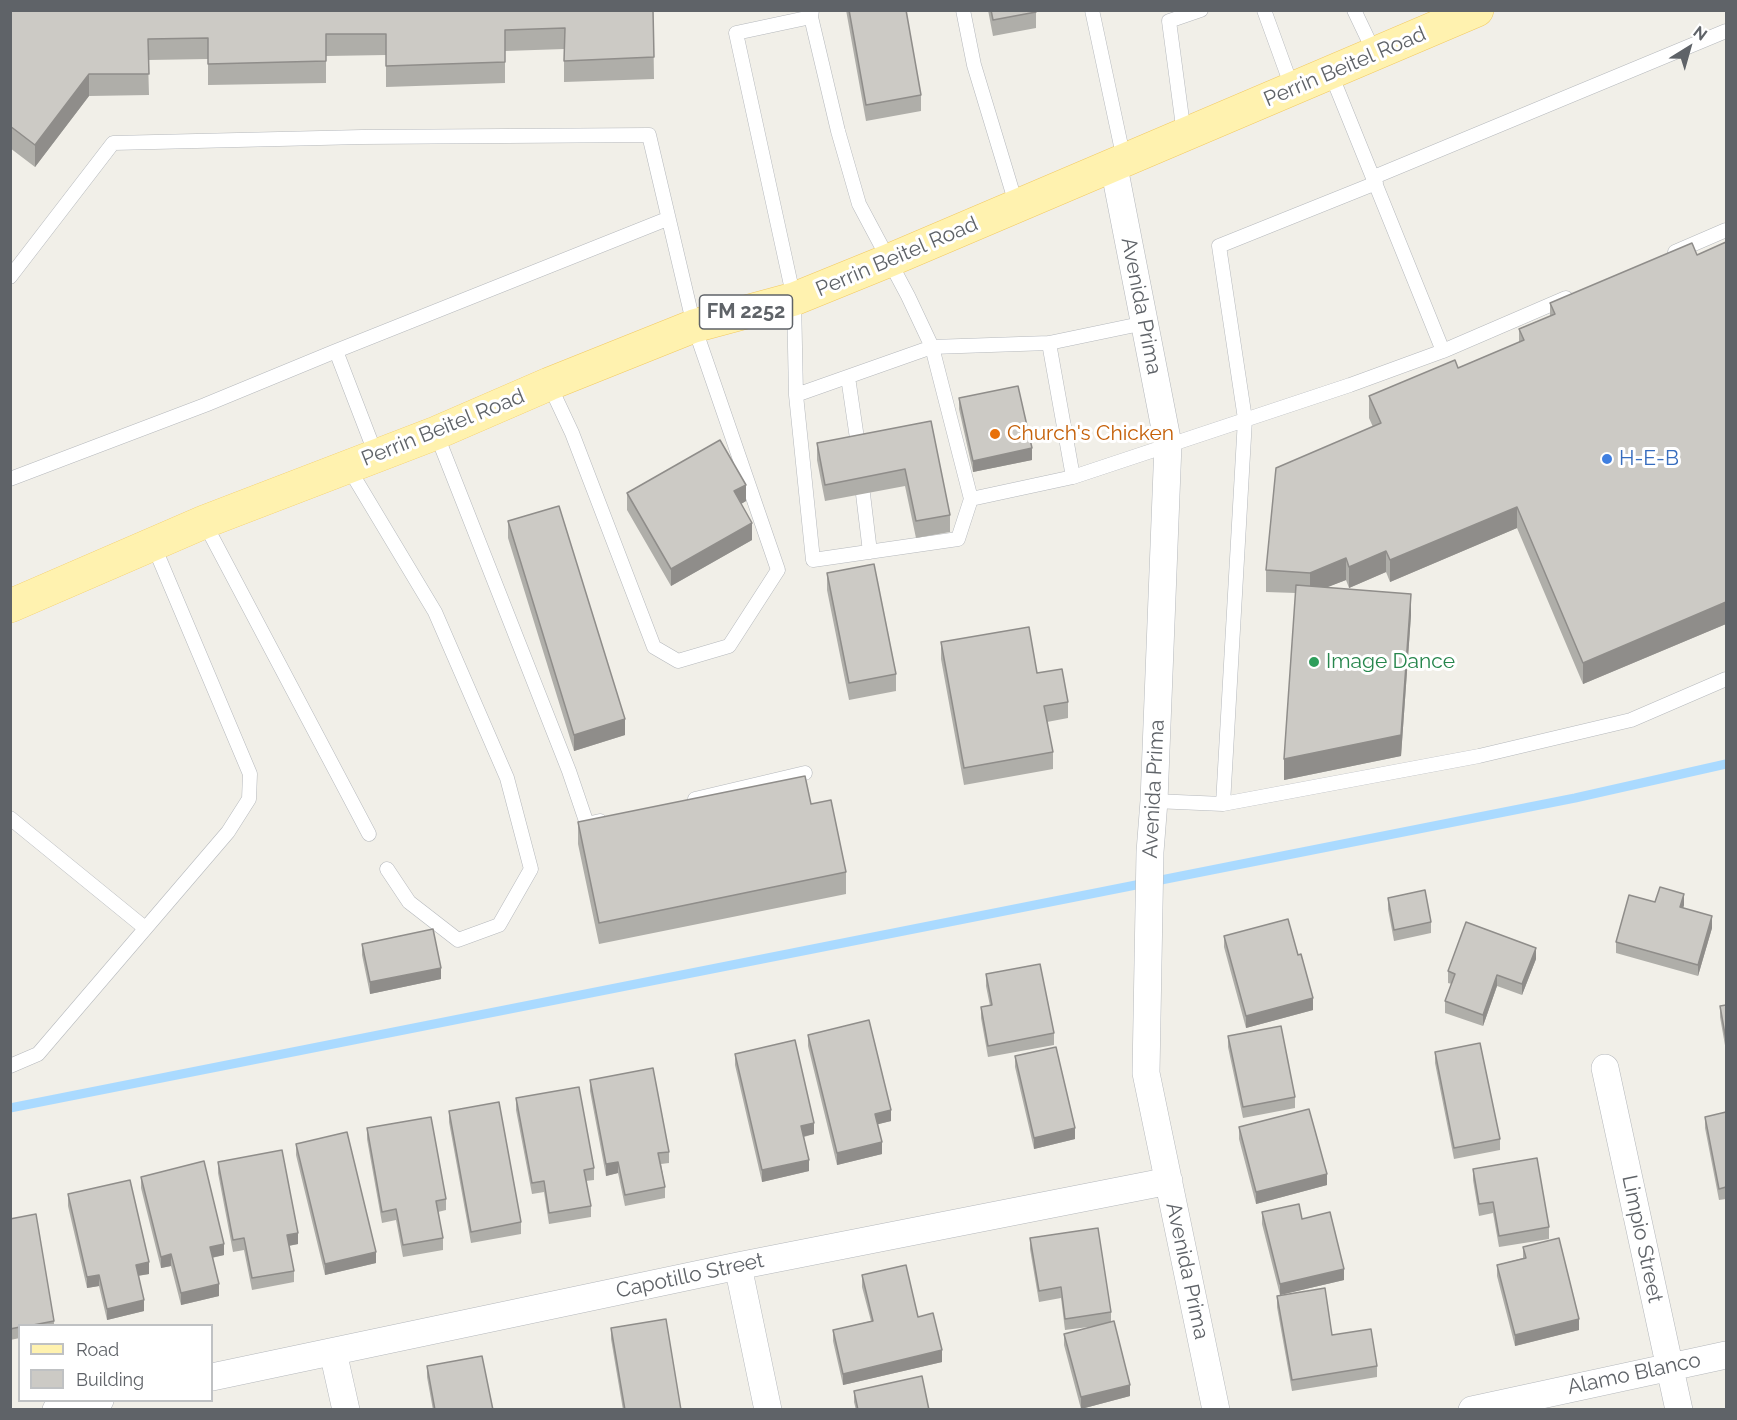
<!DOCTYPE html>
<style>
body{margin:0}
#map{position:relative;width:1737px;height:1420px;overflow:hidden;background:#f1efe8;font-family:Raleway,sans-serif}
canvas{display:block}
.frame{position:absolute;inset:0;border:12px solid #5f6368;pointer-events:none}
.legend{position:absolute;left:18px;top:1324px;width:195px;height:78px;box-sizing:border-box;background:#fff;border:2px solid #bfc1c3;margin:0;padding:8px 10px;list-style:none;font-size:18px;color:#5f6368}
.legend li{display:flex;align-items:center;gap:12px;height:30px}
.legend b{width:30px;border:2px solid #bfc1c3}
.north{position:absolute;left:1659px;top:18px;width:60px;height:60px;-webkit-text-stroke:4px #fff;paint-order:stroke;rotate:37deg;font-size:16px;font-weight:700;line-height:24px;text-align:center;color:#5f6368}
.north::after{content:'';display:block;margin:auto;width:21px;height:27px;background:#5f6368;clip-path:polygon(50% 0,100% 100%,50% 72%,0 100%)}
</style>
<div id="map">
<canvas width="1737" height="1420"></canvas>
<div class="frame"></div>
<ul class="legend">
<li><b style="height:8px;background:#fff2af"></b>Road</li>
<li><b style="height:16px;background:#cccac5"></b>Building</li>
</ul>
<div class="north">N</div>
</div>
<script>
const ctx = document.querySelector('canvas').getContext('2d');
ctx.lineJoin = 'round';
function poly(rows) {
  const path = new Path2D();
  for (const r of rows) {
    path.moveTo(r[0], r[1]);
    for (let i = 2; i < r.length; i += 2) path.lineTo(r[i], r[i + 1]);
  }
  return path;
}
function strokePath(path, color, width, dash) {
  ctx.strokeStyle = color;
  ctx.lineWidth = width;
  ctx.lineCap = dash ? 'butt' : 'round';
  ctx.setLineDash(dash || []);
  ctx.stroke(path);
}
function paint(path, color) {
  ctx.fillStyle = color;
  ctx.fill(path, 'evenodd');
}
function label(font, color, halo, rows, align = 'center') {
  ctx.font = font + ' Raleway,sans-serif';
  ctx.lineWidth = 6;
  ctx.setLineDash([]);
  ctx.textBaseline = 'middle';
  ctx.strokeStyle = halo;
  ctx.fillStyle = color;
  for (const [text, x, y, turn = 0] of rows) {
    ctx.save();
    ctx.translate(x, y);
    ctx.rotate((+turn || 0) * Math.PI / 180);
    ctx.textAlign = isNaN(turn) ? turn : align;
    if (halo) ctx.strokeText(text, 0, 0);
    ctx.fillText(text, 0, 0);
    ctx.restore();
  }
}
const stream = poly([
 [10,1108,1575,798,1726,764]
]);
const service = poly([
 [812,10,811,17,838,131,859,204,908,296,932,347,1049,343,1145,323],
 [963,10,974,65,1017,207],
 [1092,10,1124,160],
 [1264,10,1293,90],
 [1354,10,1375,54],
 [811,17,736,33,794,299,796,395,813,560,958,539,971,499,1073,477,1049,343],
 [1331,74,1443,351,1566,298],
 [1184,134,1169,21,1201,10],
 [1374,177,1726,31],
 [1675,252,1726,230],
 [10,277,113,143,362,137,649,135,694,326,778,570,729,646,678,661,654,647,572,433,549,384],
 [848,377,859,452],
 [796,395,932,347,971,499],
 [436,433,569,771,587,824,600,821],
 [376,455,336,351,667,219],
 [348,467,435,612,507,778,531,869,499,925,458,940,409,902,387,869],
 [1073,477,1350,385,1443,351],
 [10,479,205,405,336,351],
 [863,494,870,552],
 [204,522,369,834],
 [695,799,805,773],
 [1154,801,1223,804,1245,419,1219,246,1376,183],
 [1223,804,1479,756,1631,720,1726,679],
 [10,818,145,928],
 [10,1066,38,1054,228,832,249,799,250,774,153,544]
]);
const minor = poly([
 [1114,167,1168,444,1154,801,1150,852,1146,1073,1216,1410],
 [1605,1068,1679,1410],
 [738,1266,768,1410],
 [333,1352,346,1410],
 [212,1377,738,1266,1169,1181],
 [56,1410,100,1400],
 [1472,1410,1726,1355]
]);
const primary = poly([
 [10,606,204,522,436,433,549,384,694,326,794,299,890,260,1477,10]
]);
const wall = poly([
 [10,10,653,10,654,79,564,82,564,49,505,51,505,83,386,87,386,55,326,56,326,83,208,85,208,59,148,60,149,95,89,96,35,167,10,148],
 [846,10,906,10,921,95,921,111,866,121],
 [988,10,1036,10,1036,28,993,36],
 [1726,242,1726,624,1583,684,1517,528,1390,582,1386,572,1349,588,1346,580,1327,587,1411,615,1401,756,1284,780,1296,593,1266,592,1266,570,1373,427,1369,418,1369,396,1458,368,1519,343,1519,329,1550,316,1550,303,1697,255],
 [959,398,1032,460,973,472,959,409],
 [931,421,950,515,950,532,916,538,905,486,825,501,817,460,817,443],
 [627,493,746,501,741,504,752,540,671,586,627,510],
 [508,521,625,735,574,751,508,538],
 [827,573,896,674,896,691,849,700,827,590],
 [941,642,1037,673,1068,702,1068,718,1047,722,1053,752,1053,769,964,785,941,659],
 [811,804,846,872,846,894,599,944,578,844,578,822],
 [1388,898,1431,922,1431,933,1394,941,1388,909],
 [1655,902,1684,905,1683,908,1712,928,1698,976,1616,953,1616,942],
 [1224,936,1313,1010,1246,1028,1224,947],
 [362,944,441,979,370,994,362,955],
 [1536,959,1522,995,1497,986,1483,1026,1445,1013,1445,1001,1452,984,1448,983,1448,971],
 [986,974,1054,1033,1054,1045,988,1057,981,1018,981,1007,990,1006,986,986],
 [1726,1005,1726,1051,1720,1017,1720,1006],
 [808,1035,891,1121,878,1124,882,1154,837,1165,808,1046],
 [1228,1036,1295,1097,1295,1108,1243,1118,1228,1047],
 [1435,1052,1500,1139,1500,1150,1454,1159,1435,1063],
 [735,1054,814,1134,804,1137,809,1171,762,1182,735,1065],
 [1015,1056,1075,1139,1034,1149,1015,1067],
 [590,1080,669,1152,669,1163,661,1164,665,1187,665,1198,625,1206,618,1173,606,1176,590,1091],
 [516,1098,594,1168,594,1180,586,1181,591,1206,591,1217,549,1224,544,1192,532,1194,516,1110],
 [449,1111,521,1222,521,1234,471,1243,449,1122],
 [1726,1112,1726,1199,1719,1200,1705,1128,1705,1117],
 [1239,1127,1327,1185,1256,1204,1239,1139],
 [367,1128,446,1199,446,1210,438,1212,443,1238,443,1250,403,1257,396,1220,382,1223,367,1139],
 [296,1144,376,1263,325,1275,296,1155],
 [218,1162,298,1244,289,1246,294,1271,294,1282,252,1290,244,1250,233,1252,218,1173],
 [1473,1169,1549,1227,1549,1239,1499,1247,1493,1213,1479,1216,1473,1180],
 [141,1177,224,1255,212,1258,219,1296,181,1305,171,1266,161,1268,141,1188],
 [68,1194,149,1274,138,1276,144,1311,107,1320,99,1286,87,1288,68,1206],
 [1262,1212,1302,1219,1344,1280,1280,1295,1262,1224],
 [10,1219,54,1321,54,1326,20,1326,20,1338,10,1340],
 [1030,1238,1111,1312,1111,1322,1130,1396,1081,1409,1064,1345,1064,1334,1096,1326,1065,1330,1061,1298,1039,1302,1030,1249],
 [1523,1247,1579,1330,1515,1346,1497,1276,1497,1265,1523,1258],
 [862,1275,918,1317,942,1362,843,1385,833,1341,833,1330,871,1321,862,1287],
 [1277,1296,1332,1335,1377,1366,1377,1377,1292,1391,1277,1307],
 [611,1328,681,1410,623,1410,611,1339],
 [427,1366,493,1410,433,1410,427,1377],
 [854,1391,929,1410,856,1410,854,1402]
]);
const shadedWall = poly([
 [89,74,89,96,35,167,35,145],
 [1032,448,1032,460,973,472,973,461],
 [746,485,746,501,734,508,734,491],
 [1517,507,1517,528,1390,582,1390,560],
 [752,523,752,540,671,586,671,569],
 [1386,551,1386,572,1349,588,1349,567],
 [1346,558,1346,580,1310,594,1310,573],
 [1411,594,1411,615,1401,756,1284,780,1284,759],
 [1726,602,1726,624,1583,684,1583,663],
 [625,719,625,735,574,751,574,735],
 [1684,894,1684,905,1680,918,1680,907],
 [1712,916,1712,928,1698,976,1698,965],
 [1536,948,1536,959,1522,995,1522,984],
 [441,968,441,979,370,994,370,982],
 [1497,975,1497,986,1483,1026,1483,1015],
 [1313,998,1313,1010,1246,1028,1246,1016],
 [891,1110,891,1121,875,1125,875,1114],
 [814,1123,814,1134,801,1137,801,1126],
 [1075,1128,1075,1139,1034,1149,1034,1138],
 [882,1142,882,1154,837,1165,837,1153],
 [809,1160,809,1171,762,1182,762,1170],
 [618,1162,618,1173,606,1176,606,1164],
 [1327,1174,1327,1185,1256,1204,1256,1192],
 [298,1233,298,1244,287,1246,287,1235],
 [224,1244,224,1255,210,1258,210,1247],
 [376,1252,376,1263,325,1275,325,1264],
 [171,1254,171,1266,161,1268,161,1257],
 [149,1262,149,1274,136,1276,136,1265],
 [1344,1269,1344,1280,1280,1295,1280,1284],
 [99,1275,99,1286,87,1288,87,1277],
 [219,1284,219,1296,181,1305,181,1293],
 [144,1300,144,1311,107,1320,107,1309],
 [1579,1319,1579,1330,1515,1346,1515,1335],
 [942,1350,942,1362,843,1385,843,1374],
 [1130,1385,1130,1396,1081,1409,1081,1397]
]);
const building = poly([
 [10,10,653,10,654,57,564,61,565,28,505,30,505,62,386,66,386,34,326,34,326,61,208,64,208,38,148,39,149,74,89,74,35,145,10,126,10,10],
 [849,10,906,10,921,95,866,105,849,10],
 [991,10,1036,10,1036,12,993,20,991,10],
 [1726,242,1726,602,1583,663,1517,507,1390,560,1386,551,1349,567,1346,558,1310,573,1266,570,1276,468,1381,423,1369,396,1455,360,1458,368,1524,340,1519,329,1555,314,1550,303,1692,243,1697,255,1726,242],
 [1018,386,1032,448,973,461,959,398,1018,386],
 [931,421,950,515,916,521,905,469,825,485,817,443,931,421],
 [720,440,746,485,734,491,752,523,671,569,627,493,720,440],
 [559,506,625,719,574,735,508,521,559,506],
 [874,564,896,674,849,683,827,573,874,564],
 [1296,585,1411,594,1401,735,1284,759,1296,585],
 [1029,627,1037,673,1062,669,1068,702,1044,706,1053,752,964,768,941,642,1029,627],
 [805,776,811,804,831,800,846,872,599,923,578,822,805,776],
 [1660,887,1684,894,1680,907,1712,916,1698,965,1616,942,1629,895,1655,902,1660,887],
 [1425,890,1431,922,1394,930,1388,898,1425,890],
 [1288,919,1298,955,1301,954,1313,998,1246,1016,1224,936,1288,919],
 [1466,922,1536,948,1522,984,1497,975,1483,1015,1445,1001,1455,974,1448,971,1466,922],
 [433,929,441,968,370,982,362,944,433,929],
 [1040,964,1054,1033,988,1046,981,1007,992,1005,986,974,1040,964],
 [1726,1005,1726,1040,1720,1006,1726,1005],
 [869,1020,891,1110,875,1114,882,1142,837,1153,808,1035,869,1020],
 [1281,1026,1295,1097,1243,1107,1228,1036,1281,1026],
 [795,1040,814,1123,801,1126,809,1160,762,1170,735,1054,795,1040],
 [1480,1043,1500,1139,1454,1148,1435,1052,1480,1043],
 [1056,1047,1075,1128,1034,1138,1015,1056,1056,1047],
 [653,1068,669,1152,658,1153,665,1187,625,1195,618,1162,606,1164,590,1080,653,1068],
 [579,1087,594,1168,584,1170,591,1206,549,1213,544,1181,532,1183,516,1098,579,1087],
 [499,1102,521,1222,471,1232,449,1111,499,1102],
 [1309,1109,1327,1174,1256,1192,1239,1127,1309,1109],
 [1726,1112,1726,1187,1719,1189,1705,1117,1726,1112],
 [431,1117,446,1199,436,1201,443,1238,403,1245,396,1209,382,1212,367,1128,431,1117],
 [347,1132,376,1252,325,1264,296,1144,347,1132],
 [282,1150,298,1233,287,1235,294,1271,252,1278,244,1238,233,1240,218,1162,282,1150],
 [1537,1158,1549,1227,1499,1236,1493,1202,1479,1204,1473,1169,1537,1158],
 [204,1161,224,1244,210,1247,219,1284,181,1293,171,1254,161,1257,141,1177,204,1161],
 [130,1180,149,1262,136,1265,144,1300,107,1309,99,1275,87,1277,68,1194,130,1180],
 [1299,1204,1302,1219,1330,1212,1344,1269,1280,1284,1262,1212,1299,1204],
 [36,1214,54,1321,28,1326,20,1326,20,1327,10,1329,10,1219,36,1214],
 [1098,1228,1111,1312,1065,1319,1061,1287,1039,1291,1030,1238,1098,1228],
 [1559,1238,1579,1319,1515,1335,1497,1265,1526,1258,1523,1247,1559,1238],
 [906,1265,918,1317,933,1313,942,1350,843,1374,833,1330,873,1321,862,1275,906,1265],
 [1325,1288,1332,1335,1371,1329,1377,1366,1292,1380,1277,1296,1325,1288],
 [666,1319,681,1410,625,1410,611,1328,666,1319],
 [1114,1321,1130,1385,1081,1397,1064,1334,1114,1321],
 [482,1356,493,1410,435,1410,427,1366,482,1356],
 [922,1376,929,1410,858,1410,854,1391,922,1376]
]);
const markers = [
 [995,434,6,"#e8710a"],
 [1607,459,6,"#3f7fe0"],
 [1314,662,6,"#2e9e5b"]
];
const shields = [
 [746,312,93]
];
const shieldNames = [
 ["FM 2252",746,312]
];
const streetNames = [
 ["Perrin Beitel Road",1345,67,-23],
 ["Perrin Beitel Road",897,257,-23],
 ["Avenida Prima",1141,306,79],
 ["Perrin Beitel Road",443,428,-22],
 ["Avenida Prima",1154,789,-87],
 ["Limpio Street",1642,1239,78],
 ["Avenida Prima",1187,1271,78],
 ["Capotillo Street",690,1276,-12],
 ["Alamo Blanco",1634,1374,-12]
];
const foodNames = [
 ["Church's Chicken",1007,434]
];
const shopNames = [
 ["H-E-B",1619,459]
];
const leisureNames = [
 ["Image Dance",1326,662]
];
strokePath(stream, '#aadaff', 9);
strokePath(service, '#b5b8bc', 15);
strokePath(minor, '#b5b8bc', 28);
strokePath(primary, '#f2c960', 34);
strokePath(service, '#fff', 14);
strokePath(minor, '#fff', 27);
strokePath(primary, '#fff2af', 33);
paint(wall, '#afaea9');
paint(shadedWall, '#8f8d8a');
paint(building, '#cccac5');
strokePath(building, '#8f8d8a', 1.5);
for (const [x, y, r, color] of markers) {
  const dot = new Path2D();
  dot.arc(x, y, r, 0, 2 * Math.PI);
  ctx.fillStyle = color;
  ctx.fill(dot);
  strokePath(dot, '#fff', 2);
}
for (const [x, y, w] of shields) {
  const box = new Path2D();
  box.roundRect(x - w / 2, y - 17, w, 34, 4.5);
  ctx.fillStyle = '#fff';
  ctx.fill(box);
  strokePath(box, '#5f6368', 1.5);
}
label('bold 20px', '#5f6368', null, shieldNames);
label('21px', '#5f6368', '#fff', streetNames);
label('21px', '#c56008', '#fff', foodNames, 'left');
label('21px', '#366cbe', '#fff', shopNames, 'left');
label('21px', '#27864d', '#fff', leisureNames, 'left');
</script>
